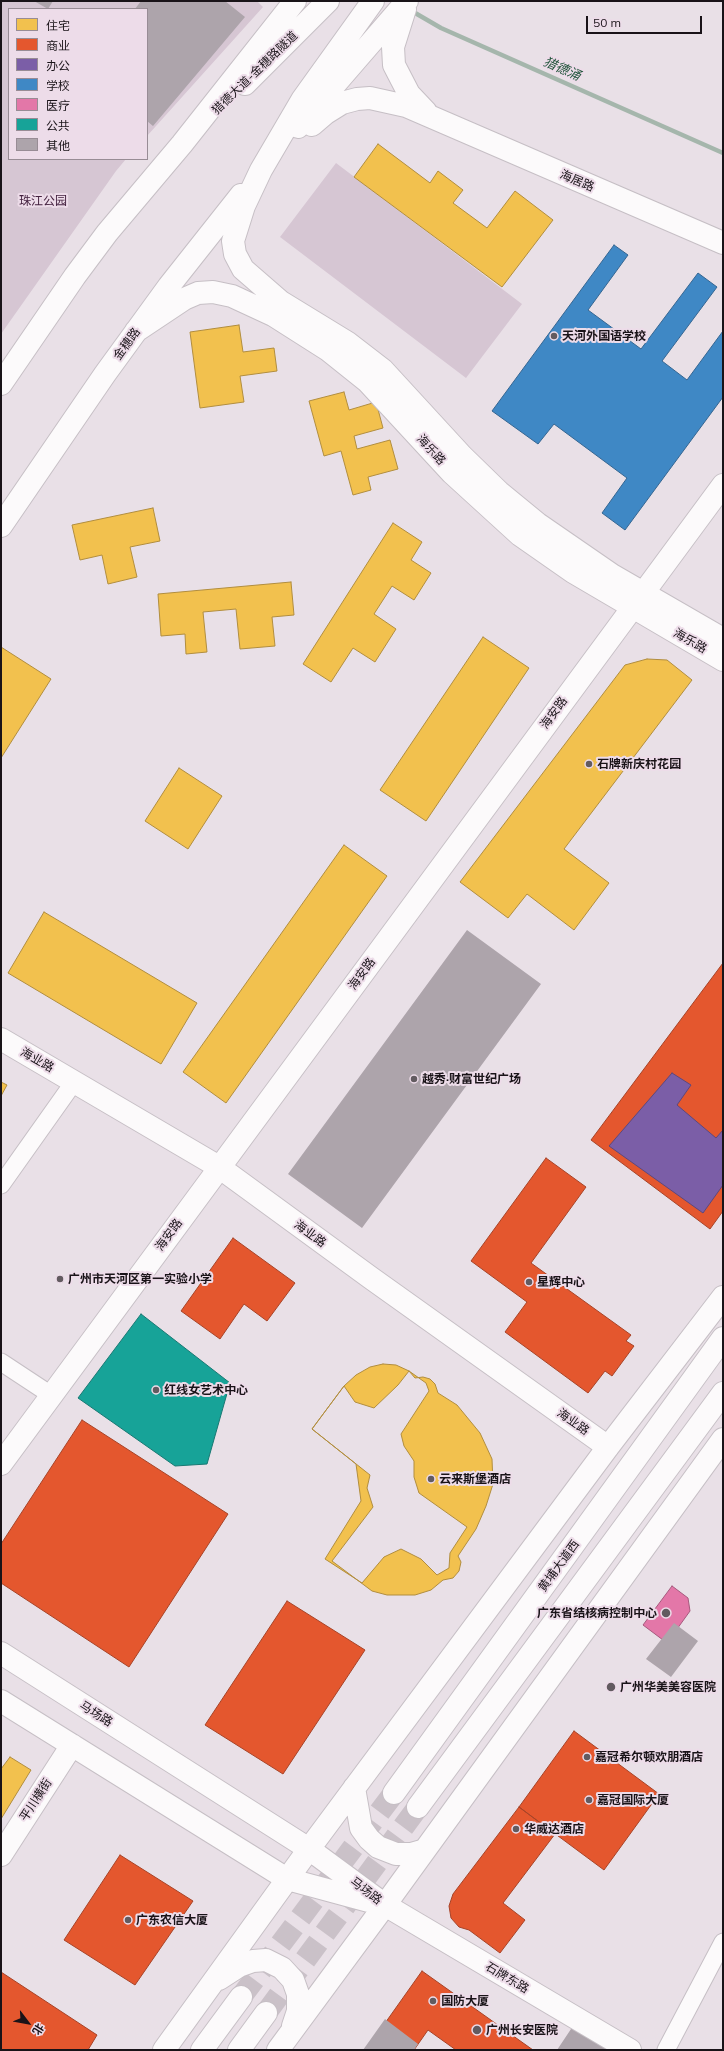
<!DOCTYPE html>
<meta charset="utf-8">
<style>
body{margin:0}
#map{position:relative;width:724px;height:2051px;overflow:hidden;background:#e9e0e7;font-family:Mulish,"Noto Sans SC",sans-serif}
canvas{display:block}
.frame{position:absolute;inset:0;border:2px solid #191318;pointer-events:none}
.legend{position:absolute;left:8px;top:8px;width:140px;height:152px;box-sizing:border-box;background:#eddce9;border:1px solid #988c95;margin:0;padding:5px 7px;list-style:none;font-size:12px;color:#191318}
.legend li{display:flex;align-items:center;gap:8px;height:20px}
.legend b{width:20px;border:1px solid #988c95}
.north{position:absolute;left:8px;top:2003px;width:40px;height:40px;-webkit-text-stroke:3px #eddce9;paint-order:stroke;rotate:122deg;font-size:11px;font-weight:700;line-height:16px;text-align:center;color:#191318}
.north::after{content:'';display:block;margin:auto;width:14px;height:18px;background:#191318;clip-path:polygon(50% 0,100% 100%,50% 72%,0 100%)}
.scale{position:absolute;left:586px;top:16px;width:116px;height:18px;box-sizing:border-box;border:2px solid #191318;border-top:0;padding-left:5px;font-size:12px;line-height:14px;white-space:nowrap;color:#191318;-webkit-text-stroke:3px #eddce9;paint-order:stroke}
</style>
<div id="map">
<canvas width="724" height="2051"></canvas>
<div class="frame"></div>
<ul class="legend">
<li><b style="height:11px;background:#f2c14e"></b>住宅</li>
<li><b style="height:11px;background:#e4572e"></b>商业</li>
<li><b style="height:11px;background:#7b5ea7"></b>办公</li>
<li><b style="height:11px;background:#3f88c5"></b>学校</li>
<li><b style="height:11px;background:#e377a8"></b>医疗</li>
<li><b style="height:11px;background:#17a398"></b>公共</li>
<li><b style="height:11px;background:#ada4ab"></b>其他</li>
</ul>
<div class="north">北</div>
<div class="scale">50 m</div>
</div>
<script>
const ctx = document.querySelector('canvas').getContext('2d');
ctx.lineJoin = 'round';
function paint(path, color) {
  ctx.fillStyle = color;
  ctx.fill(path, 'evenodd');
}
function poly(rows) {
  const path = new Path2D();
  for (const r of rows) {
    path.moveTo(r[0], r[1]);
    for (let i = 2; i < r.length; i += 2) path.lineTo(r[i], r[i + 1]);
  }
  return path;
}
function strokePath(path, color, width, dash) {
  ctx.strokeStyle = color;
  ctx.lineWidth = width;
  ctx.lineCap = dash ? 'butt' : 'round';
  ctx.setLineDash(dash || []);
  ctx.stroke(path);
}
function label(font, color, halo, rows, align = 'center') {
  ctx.font = font + ' Mulish,"Noto Sans SC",sans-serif';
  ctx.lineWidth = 4;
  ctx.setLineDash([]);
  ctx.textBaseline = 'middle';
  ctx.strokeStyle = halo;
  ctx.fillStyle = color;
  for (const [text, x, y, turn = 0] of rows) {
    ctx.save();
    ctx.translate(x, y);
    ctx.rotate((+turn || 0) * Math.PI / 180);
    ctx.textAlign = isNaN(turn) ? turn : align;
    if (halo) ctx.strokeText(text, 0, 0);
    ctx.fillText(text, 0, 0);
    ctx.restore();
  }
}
const green = poly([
 [1,1,257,1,263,7,147,136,147,9,9,9,9,159,126,159,116,171,1,334],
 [336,163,522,304,466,378,280,237]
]);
const homes = poly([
 [378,144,430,183,438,171,463,190,453,203,487,228,515,191,553,220,502,287,354,177,378,144],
 [239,325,243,352,274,348,277,371,240,376,244,402,200,408,190,332,239,325],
 [344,392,349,410,376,402,383,428,354,436,357,449,390,440,398,469,368,477,371,490,353,495,341,451,324,456,309,401,344,392],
 [153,508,160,541,130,547,137,577,108,584,102,555,80,560,72,525,153,508],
 [393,523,422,542,411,560,431,573,414,600,392,586,374,614,396,629,375,662,353,648,331,682,303,664,393,523],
 [291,582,294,615,272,617,275,646,240,649,236,609,203,612,207,652,186,654,185,634,161,636,158,594,291,582],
 [483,637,529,668,426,821,380,790,483,637],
 [1,647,51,679,1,758,1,647],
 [647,659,667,660,692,680,564,849,609,883,574,930,527,894,508,918,460,882,625,665,647,659],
 [179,768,222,796,188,849,145,821,179,768],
 [344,845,387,876,226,1103,183,1072,344,845],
 [44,912,197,1003,161,1064,8,973,44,912],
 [1,1082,7,1085,1,1096,1,1082],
 [383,1364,396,1365,409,1371,415,1378,423,1377,430,1379,435,1384,438,1393,457,1405,480,1433,492,1459,493,1484,486,1506,476,1529,458,1556,461,1562,459,1571,453,1578,443,1580,431,1590,415,1595,387,1595,372,1591,332,1561,373,1507,367,1488,370,1475,312,1429,344,1386,356,1375,370,1367,383,1364],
 [409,1371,426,1383,429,1391,401,1434,404,1446,414,1461,414,1477,419,1493,467,1527,450,1553,449,1568,437,1575,421,1559,401,1549,384,1557,362,1583,325,1559,361,1501,356,1464,312,1429,344,1386,355,1402,374,1408,398,1385,409,1371],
 [10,1757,31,1770,1,1819,1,1769,10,1757]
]);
const shops = poly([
 [723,963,723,1211,710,1229,591,1140,723,963],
 [546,1158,586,1187,531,1263,631,1335,626,1341,634,1346,612,1376,605,1371,588,1393,505,1332,527,1302,471,1261,546,1158],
 [233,1238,295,1283,267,1321,244,1304,220,1339,181,1311,233,1238],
 [82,1420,228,1514,129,1667,1,1583,1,1544,82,1420],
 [287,1601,365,1650,283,1774,205,1725,287,1601],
 [574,1731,659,1794,604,1870,519,1807,574,1731],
 [519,1807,555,1834,503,1903,525,1920,500,1953,469,1930,459,1927,451,1918,449,1906,453,1894,519,1807],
 [120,1855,193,1901,135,1985,64,1940,120,1855],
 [422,1971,533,2050,456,2050,428,2030,414,2050,366,2050,422,1971],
 [1,1972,97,2035,88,2050,1,2050,1,1972]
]);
const offices = poly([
 [672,1073,691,1085,677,1105,716,1138,723,1130,723,1185,703,1213,609,1146,672,1073]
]);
const schools = poly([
 [614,245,628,255,588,310,641,349,698,273,717,287,662,361,687,380,723,331,723,397,625,530,602,513,627,478,554,424,538,444,492,411,614,245]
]);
const health = poly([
 [672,1586,688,1598,690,1611,667,1643,643,1625,672,1586]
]);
const public = poly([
 [141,1314,230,1383,207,1464,175,1466,78,1398,141,1314]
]);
const stream = poly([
 [410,10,441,28,723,153]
]);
const building = poly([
 [34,1,53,1,48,9],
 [141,1,225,1,245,17,153,126,147,121,147,9,135,9],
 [467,930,541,984,362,1228,288,1174],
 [674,1623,698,1641,671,1677,646,1659],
 [385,2019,418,2044,414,2050,363,2050],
 [573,2026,611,2050,557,2050]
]);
const primaryTunnel = poly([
 [241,1997,394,1793],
 [266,2013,418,1807]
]);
const street = poly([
 [1,1185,74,1082],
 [1,1362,51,1395],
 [666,2050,723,1942]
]);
const secondary = poly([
 [373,1,302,100,261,170,244,206,233,241,235,254,243,269,281,302,348,343,383,370,462,456,499,492,538,524,612,575,723,639],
 [405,9,393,47,394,65,409,94,426,112],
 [245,84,328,1],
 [312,125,326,113,342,103,357,99,370,98,406,106,723,243],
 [298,127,407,1],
 [136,331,184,299,198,293,213,292,232,296,273,315,328,350,368,382,452,473,520,535,573,572,723,660],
 [1,384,75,276,107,233,182,144,295,1],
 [1,526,105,374,169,286,241,195],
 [1,1039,219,1167,371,1278,608,1447],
 [1,1464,723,485],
 [1,1653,309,1849,385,1905,630,2050],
 [1,1701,287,1879,372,1902],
 [354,1788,361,1828,369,1839,378,1847,396,1854,411,1854,425,1850],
 [1,1855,72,1745],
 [219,1979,239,1966,253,1961,266,1960,282,1968,293,1980,298,1994,298,2011,293,2026],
 [164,2050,309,1849,608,1447,723,1297],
 [278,2050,385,1905,723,1439]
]);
const primary = poly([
 [394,1793,723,1338],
 [418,1807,723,1393],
 [202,2050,241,1997],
 [239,2050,266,2013]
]);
const markers = [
 [554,336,4,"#625b60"],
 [589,764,4,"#625b60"],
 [414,1079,4,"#625b60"],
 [60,1279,4,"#625b60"],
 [529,1282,4,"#625b60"],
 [156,1390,4,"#625b60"],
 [431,1479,4,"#625b60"],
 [666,1613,5,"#625b60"],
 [611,1687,5,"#625b60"],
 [587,1757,4,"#625b60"],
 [589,1800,4,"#625b60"],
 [516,1829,4,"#625b60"],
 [128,1920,4,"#625b60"],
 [433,2001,4,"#625b60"],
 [477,2030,5,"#625b60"]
];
const streetNames = [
 ["猎德大道-金穗路隧道",255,73,-44],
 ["海居路",577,181,23],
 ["金穗路",127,344,-54],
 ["海乐路",431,450,48],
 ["海乐路",690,641,30],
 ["海安路",554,713,-54],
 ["海安路",362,974,-54],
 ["海业路",37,1060,30],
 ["海业路",310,1234,36],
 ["海安路",169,1235,-54],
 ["海业路",573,1422,35],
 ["黄埔大道西",559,1566,-54],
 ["马场路",96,1714,32],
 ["平川横街",36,1800,-57],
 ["马场路",366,1891,37],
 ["石牌东路",507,1978,31]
];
const parkNames = [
 ["珠江公园",43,201]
];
const poiNames = [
 ["天河外国语学校",562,336],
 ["石牌新庆村花园",597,764],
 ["越秀·财富世纪广场",422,1079],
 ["广州市天河区第一实验小学",68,1279],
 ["星辉中心",537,1282],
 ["红线女艺术中心",164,1390],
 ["云来斯堡酒店",439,1479],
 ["广东省结核病控制中心",657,1613,"right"],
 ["广州华美美容医院",620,1687],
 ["嘉冠希尔顿欢朋酒店",595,1757],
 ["嘉冠国际大厦",597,1800],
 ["华威达酒店",524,1829],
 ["广东农信大厦",136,1920],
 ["国防大厦",441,2001],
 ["广州长安医院",486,2030]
];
const waterNames = [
 ["猎德涌",562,69,24]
];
paint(green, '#d6c6d3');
paint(homes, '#f2c14e');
strokePath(homes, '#b18d3e', 1);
paint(shops, '#e4572e');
strokePath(shops, '#a74327', 1);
paint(offices, '#7b5ea7');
strokePath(offices, '#5e487c', 1);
paint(schools, '#3f88c5');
strokePath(schools, '#346591', 1);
paint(health, '#e377a8');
strokePath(health, '#a6597d', 1);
paint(public, '#17a398');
strokePath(public, '#187872', 1);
strokePath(stream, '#a5b6ac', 4.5);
paint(building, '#ada4ab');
strokePath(primaryTunnel, '#cac1c8', 22, [22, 11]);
strokePath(street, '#c6bfc5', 19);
strokePath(secondary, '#c6bfc5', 24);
strokePath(primary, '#c6bfc5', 24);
strokePath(street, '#fcfafb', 17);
strokePath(secondary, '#fcfafb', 22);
strokePath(primary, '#fcfafb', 22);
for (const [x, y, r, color] of markers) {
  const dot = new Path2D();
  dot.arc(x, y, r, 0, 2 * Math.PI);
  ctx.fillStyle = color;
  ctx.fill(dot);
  strokePath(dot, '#eddce9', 1.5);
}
label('12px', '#191318', '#eddce9', streetNames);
label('12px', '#44213f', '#eddce9', parkNames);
label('bold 12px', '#191318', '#eddce9', poiNames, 'left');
label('italic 13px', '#22553c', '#eddce9', waterNames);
</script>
